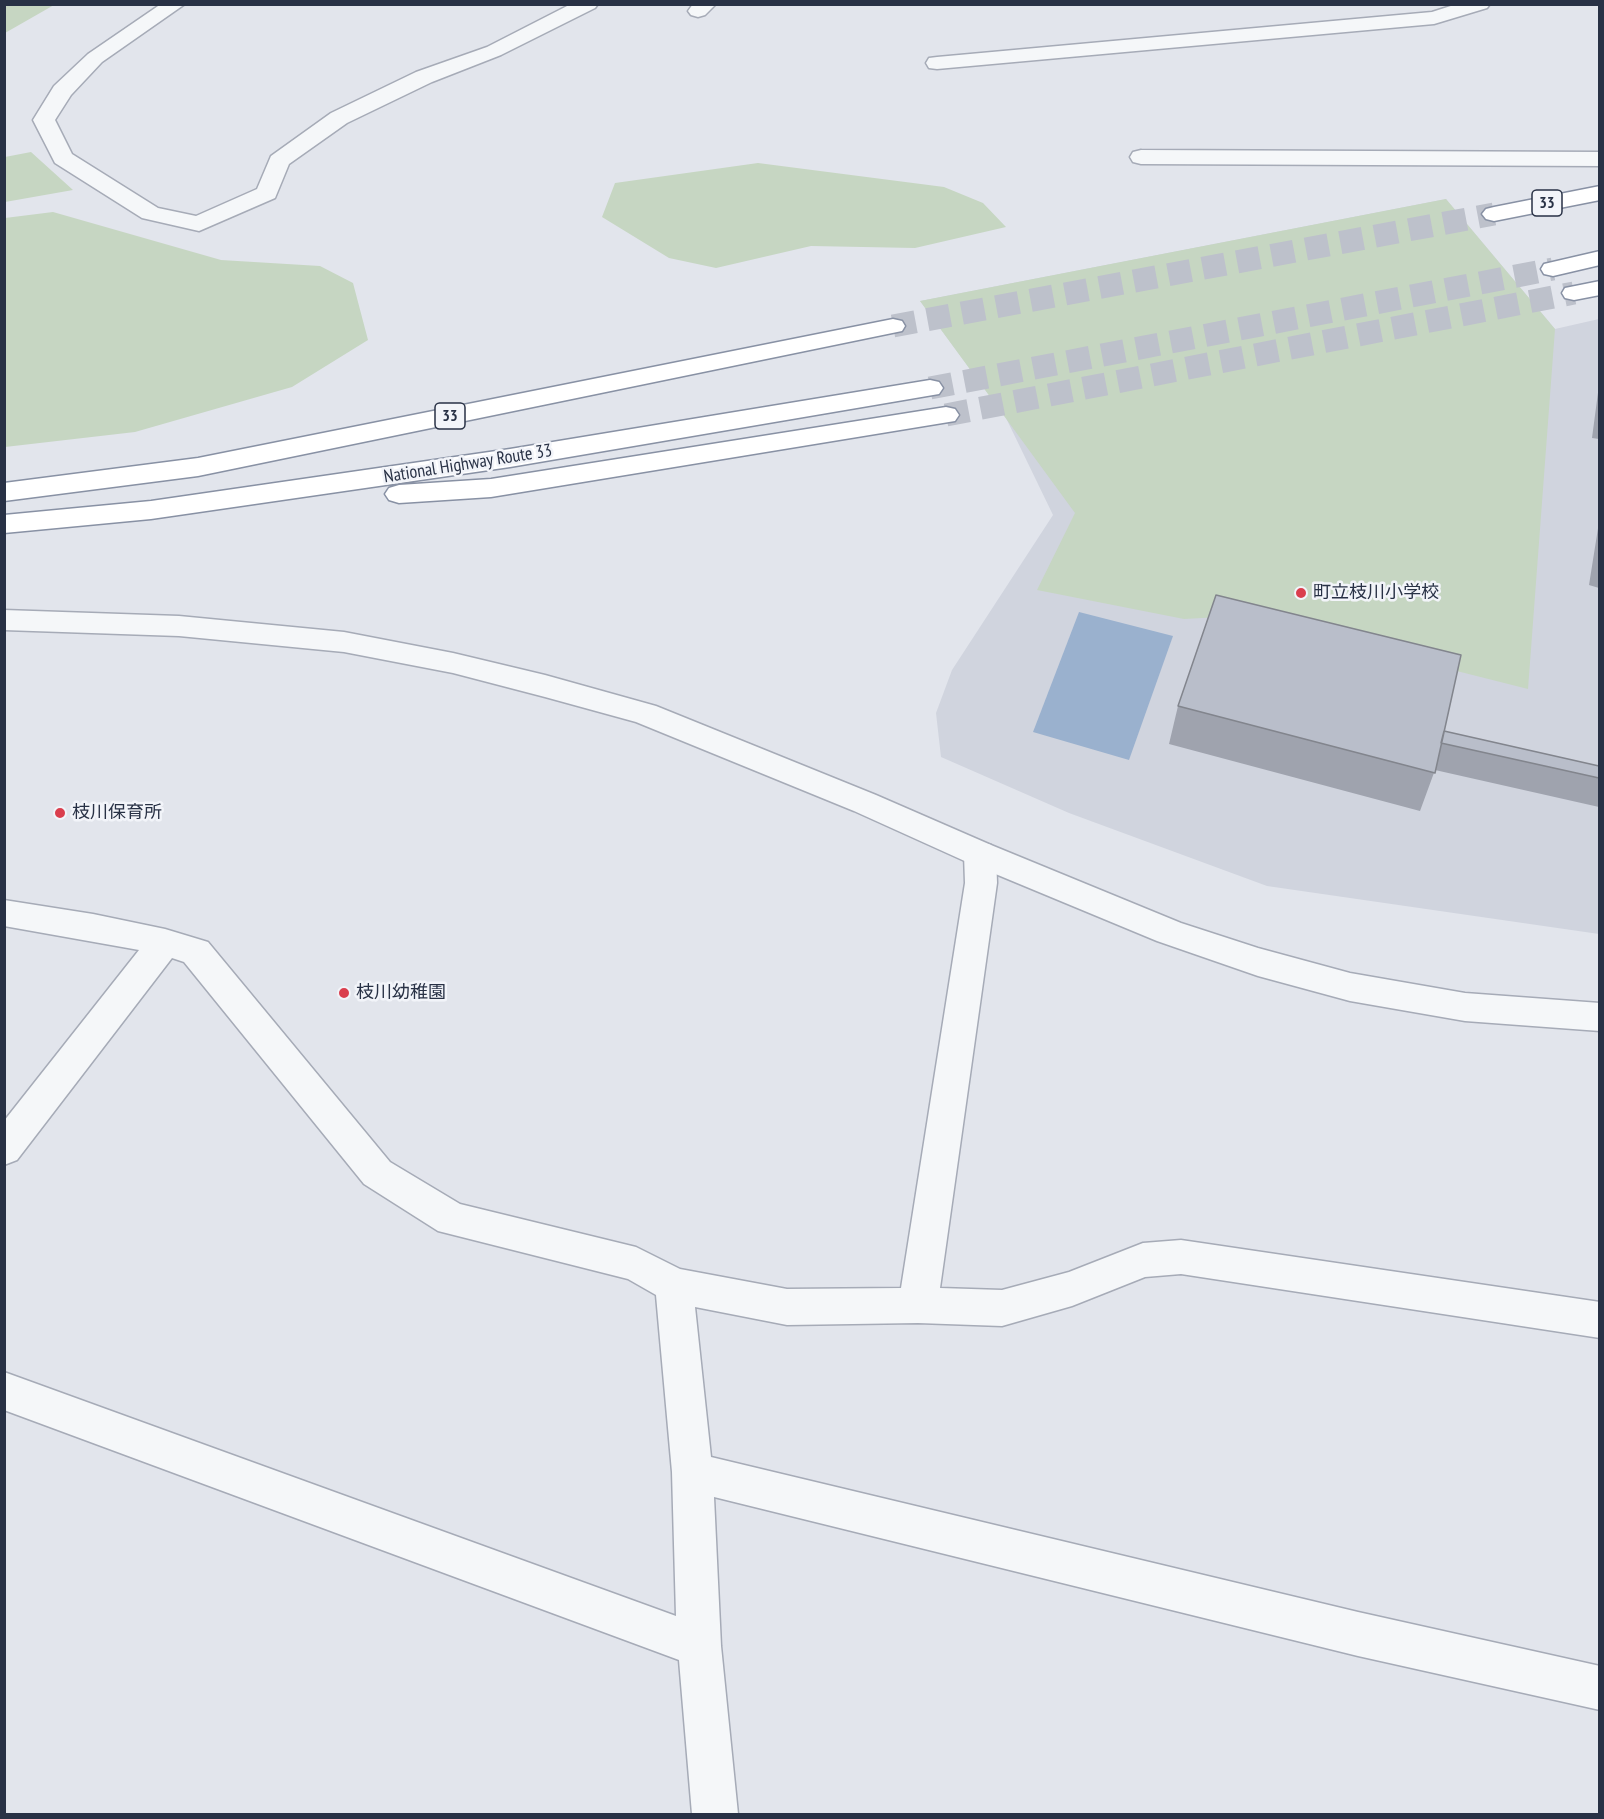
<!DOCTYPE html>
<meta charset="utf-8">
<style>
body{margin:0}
#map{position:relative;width:1604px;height:1819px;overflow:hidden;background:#e2e5ec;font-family:"PT Sans Narrow",sans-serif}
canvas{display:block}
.frame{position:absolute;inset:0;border:6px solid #283145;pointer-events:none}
</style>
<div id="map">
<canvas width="1604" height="1819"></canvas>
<div class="frame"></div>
</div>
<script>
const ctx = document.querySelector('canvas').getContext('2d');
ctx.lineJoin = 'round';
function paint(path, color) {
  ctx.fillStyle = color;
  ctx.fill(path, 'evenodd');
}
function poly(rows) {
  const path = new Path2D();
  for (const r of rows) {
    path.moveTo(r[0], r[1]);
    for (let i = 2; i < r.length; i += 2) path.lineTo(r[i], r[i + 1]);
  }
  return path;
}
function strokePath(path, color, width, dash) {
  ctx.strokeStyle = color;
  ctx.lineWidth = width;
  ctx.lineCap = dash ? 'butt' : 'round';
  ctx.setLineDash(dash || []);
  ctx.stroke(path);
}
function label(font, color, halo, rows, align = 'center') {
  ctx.font = font + ' "PT Sans Narrow","Noto Sans JP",sans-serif';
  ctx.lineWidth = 5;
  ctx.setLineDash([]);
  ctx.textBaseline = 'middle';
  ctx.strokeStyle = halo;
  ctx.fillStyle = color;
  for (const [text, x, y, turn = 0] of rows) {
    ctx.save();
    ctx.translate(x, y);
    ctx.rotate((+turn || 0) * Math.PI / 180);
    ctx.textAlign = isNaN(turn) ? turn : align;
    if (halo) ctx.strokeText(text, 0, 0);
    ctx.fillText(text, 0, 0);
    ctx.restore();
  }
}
const built = poly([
 [1446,199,1555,329,1599,319,1599,934,1267,886,1069,813,941,757,936,713,952,670,1053,515,1006,418,920,301]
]);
const green = poly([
 [5,4,54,4,54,5,5,33],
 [31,152,73,190,5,202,5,157],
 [758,163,944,187,983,203,1006,227,915,248,811,246,716,268,669,258,602,217,615,183],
 [1446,199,1555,329,1528,689,1239,616,1184,619,1037,590,1075,513,920,301],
 [53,212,221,260,320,266,353,283,368,340,292,387,135,432,5,447,5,218]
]);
const water = poly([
 [1079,612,1173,636,1129,760,1033,732]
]);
const trunkTunnel = poly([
 [893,326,1494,214],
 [930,388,1553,269],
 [946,415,1574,293]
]);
const minor = poly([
 [161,4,185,4,102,62,71,95,55,120,72,154,158,208,196,216,257,189,271,156,331,113,416,72,487,47,571,4,598,4,595,8,501,55,432,82,347,123,289,164,275,198,199,231,142,218,55,163,33,120,54,86,88,54,161,4],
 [693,4,716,4,705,15,698,17,691,15,688,11,693,4],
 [1457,4,1490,4,1487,8,1434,24,937,69,929,68,926,63,929,58,937,57,1432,12,1457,4],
 [1141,150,1600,152,1600,166,1141,164,1133,162,1130,157,1133,152,1141,150],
 [980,842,991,845,996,854,997,883,940,1288,1002,1290,1069,1272,1143,1243,1181,1240,1600,1302,1600,1338,1181,1274,1145,1277,1072,1306,1002,1326,918,1323,787,1325,695,1307,711,1457,1358,1612,1600,1666,1600,1710,1358,1656,714,1497,721,1646,738,1814,692,1814,679,1660,4,1410,4,1372,676,1616,672,1472,656,1295,628,1279,438,1231,364,1184,184,962,172,958,17,1160,4,1165,4,1121,139,950,4,926,4,900,93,914,165,929,208,942,390,1162,460,1204,636,1247,680,1269,787,1289,901,1288,965,883,964,854,969,845,980,842]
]);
const tertiary = poly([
 [4,610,179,616,344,632,453,653,545,675,656,706,876,795,991,845,1181,923,1258,948,1350,973,1465,993,1600,1003,1600,1031,1465,1021,1350,1001,1258,976,1157,941,969,863,854,811,636,722,545,697,453,673,344,652,179,636,4,630,4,610]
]);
const trunk = poly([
 [1600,186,1600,200,1494,221,1486,219,1482,214,1486,209,1494,207,1600,186],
 [1600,251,1600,265,1553,276,1544,274,1541,269,1544,264,1600,251],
 [1600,281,1600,295,1574,300,1565,298,1562,293,1565,288,1600,281],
 [893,319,902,321,905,326,902,331,198,476,4,501,4,483,198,458,893,319],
 [930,380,939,382,943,388,939,394,510,467,151,519,4,533,4,515,151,501,510,449,930,380],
 [946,407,955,409,959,415,955,421,491,497,399,503,389,500,385,494,389,488,399,485,491,479,946,407]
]);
const wall = poly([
 [1599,385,1599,439,1592,438],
 [1599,522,1599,588,1589,585],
 [1178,706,1444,731,1599,766,1599,807,1435,770,1420,811,1169,744]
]);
const building = poly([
 [1216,595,1461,655,1435,773,1178,706,1216,595],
 [1444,731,1599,766,1599,778,1441,743,1444,731]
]);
const markers = [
 [1301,593,6,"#da3e4d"],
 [60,813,6,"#da3e4d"],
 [344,993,6,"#da3e4d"]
];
const shields = [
 [1547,203,30],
 [450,416,30]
];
const shieldNames = [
 ["33",1547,203],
 ["33",450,416]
];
const streetNames = [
 ["National Highway Route 33",468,464,-9]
];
const poiNames = [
 ["町立枝川小学校",1313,593],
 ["枝川保育所",72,813],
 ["枝川幼稚園",356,993]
];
paint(built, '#d0d4de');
paint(green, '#c6d6c2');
paint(water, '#9ab1ce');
strokePath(trunkTunnel, '#bdc1cb', 23, [23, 12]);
strokePath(minor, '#a6abb7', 3);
strokePath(tertiary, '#a6abb7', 3);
strokePath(trunk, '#8891a4', 3);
paint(minor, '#f5f7f9');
paint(tertiary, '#f5f7f9');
paint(trunk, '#fff');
paint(wall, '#9fa3ae');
paint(building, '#b9beca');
strokePath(building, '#82858d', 1.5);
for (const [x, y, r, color] of markers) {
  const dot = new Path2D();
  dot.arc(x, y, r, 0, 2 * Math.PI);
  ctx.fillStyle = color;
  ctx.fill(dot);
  strokePath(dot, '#f2f4f9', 2);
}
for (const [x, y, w] of shields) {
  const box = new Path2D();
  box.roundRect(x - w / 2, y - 13, w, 26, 4.5);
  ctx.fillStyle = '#f2f4f9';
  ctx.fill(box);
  strokePath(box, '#283145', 1.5);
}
label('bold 16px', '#283145', null, shieldNames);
label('18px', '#283145', '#f2f4f9', streetNames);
label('18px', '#283145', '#f2f4f9', poiNames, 'left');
</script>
